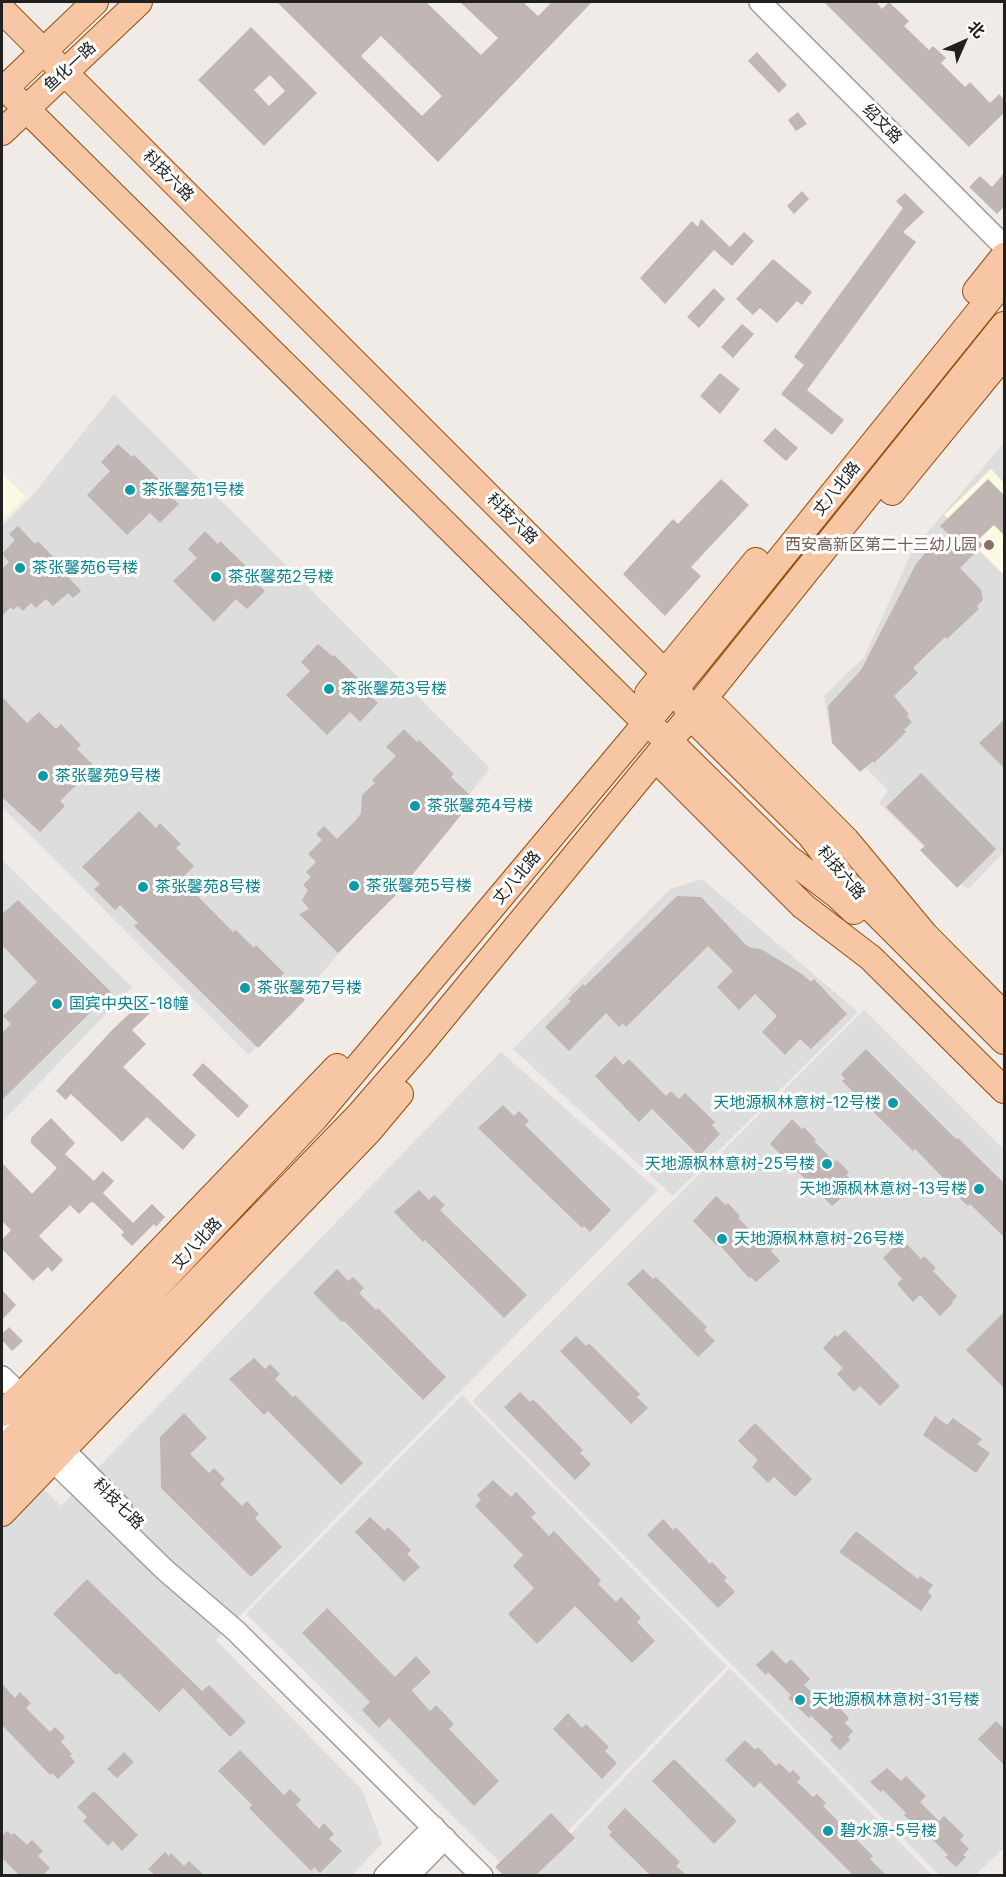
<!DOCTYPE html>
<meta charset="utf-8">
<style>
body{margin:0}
#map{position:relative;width:1006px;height:1877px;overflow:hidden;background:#f0ebe7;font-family:Inter,"Noto Sans SC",sans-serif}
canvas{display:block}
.frame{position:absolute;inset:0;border:3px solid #202020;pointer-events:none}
.north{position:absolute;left:934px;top:12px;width:60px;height:60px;-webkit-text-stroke:4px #fff;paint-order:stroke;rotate:45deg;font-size:16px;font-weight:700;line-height:24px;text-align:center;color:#202020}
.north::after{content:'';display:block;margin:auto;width:21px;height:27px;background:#202020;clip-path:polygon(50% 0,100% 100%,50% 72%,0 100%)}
</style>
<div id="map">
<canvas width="1006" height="1877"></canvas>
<div class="frame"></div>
<div class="north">北</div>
</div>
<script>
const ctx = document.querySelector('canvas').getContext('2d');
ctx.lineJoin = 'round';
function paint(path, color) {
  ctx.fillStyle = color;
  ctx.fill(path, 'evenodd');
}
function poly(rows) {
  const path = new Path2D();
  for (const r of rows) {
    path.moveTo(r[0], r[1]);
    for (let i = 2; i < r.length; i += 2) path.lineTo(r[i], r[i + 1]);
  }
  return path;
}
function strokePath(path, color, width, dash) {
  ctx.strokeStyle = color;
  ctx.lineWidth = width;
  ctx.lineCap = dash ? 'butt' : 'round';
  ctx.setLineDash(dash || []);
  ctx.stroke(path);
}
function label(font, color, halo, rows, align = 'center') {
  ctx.font = font + ' Inter,"Noto Sans SC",sans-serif';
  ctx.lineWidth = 6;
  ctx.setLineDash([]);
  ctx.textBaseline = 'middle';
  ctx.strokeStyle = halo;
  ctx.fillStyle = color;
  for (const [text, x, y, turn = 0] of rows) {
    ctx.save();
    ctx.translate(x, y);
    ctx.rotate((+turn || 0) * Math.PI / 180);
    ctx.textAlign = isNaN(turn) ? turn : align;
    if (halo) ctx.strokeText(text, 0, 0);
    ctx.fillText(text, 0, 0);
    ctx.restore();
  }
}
const residential = poly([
 [114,394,490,768,394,892,249,1055,2,807,2,526,31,497],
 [1004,443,1004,852,968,890,879,803,888,790,830,732,824,696,864,657,913,549],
 [2,860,132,987,2,1122],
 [702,879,858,1012,673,1196,513,1049,670,889],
 [864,1010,1004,1150,1004,1848,975,1875,939,1875,472,1401],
 [501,1052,658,1190,216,1640,363,1791,382,1844,352,1875,2,1875,2,1449,61,1506],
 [462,1395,727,1666,525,1875,513,1875,246,1614],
 [730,1668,932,1875,530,1876]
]);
const education = poly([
 [991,469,1004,483,1004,575,944,515],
 [2,473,26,497,2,521]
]);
const building = poly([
 [277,2,426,2,481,55,498,38,460,2,523,2,538,16,552,2,592,2,438,162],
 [381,36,442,96,422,116,361,56],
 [824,2,876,2,882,9,889,2,909,21,904,26,929,50,933,46,946,58,941,63,965,87,970,82,990,103,999,94,1005,100,1005,112,969,147],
 [251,27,317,93,264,146,198,80],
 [270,75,285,91,269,106,254,90],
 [757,52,787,85,779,93,748,61],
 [798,112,807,124,796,131,788,120],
 [1005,172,1005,206,997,214,969,187,980,176,992,187],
 [802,191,809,199,794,214,787,206],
 [905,193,924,212,903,232,916,242,807,390,844,420,832,435,781,394,804,365,794,357,903,208,896,201],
 [701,219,730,247,744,232,754,241,732,266,714,250,665,304,640,278,692,221,698,227],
 [773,259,812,292,802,305,797,301,777,323,760,308,753,315,736,299],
 [714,288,725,299,699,328,687,317],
 [742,324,754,334,733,358,721,347],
 [720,373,740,389,720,414,700,396],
 [775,428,798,448,786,461,763,441],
 [118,444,132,457,134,455,168,488,165,491,179,504,160,523,150,513,127,535,87,495,110,471,101,462],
 [721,479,749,505,691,567,701,576,665,616,623,574,673,519,678,524],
 [988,479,1005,496,1005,536,994,525,978,540,983,545,960,568,981,590,983,600,977,606,979,609,947,639,945,637,913,668,918,673,894,696,909,714,907,716,912,722,904,730,906,732,895,743,874,763,873,761,860,772,832,743,828,706,861,670,916,564,932,545,957,542,940,526],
 [18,526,35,544,38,541,65,569,63,571,81,591,73,598,68,593,53,606,46,599,36,608,31,603,23,611,18,606,13,610,11,607,2,616,2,569,9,562,2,554,15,540,9,534],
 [205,531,218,544,220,541,255,575,252,578,265,591,247,609,236,599,214,622,173,581,197,558,188,549],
 [318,644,332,656,334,655,368,688,365,691,378,703,360,722,350,712,327,735,286,695,310,671,301,662],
 [2,697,27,723,39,712,56,729,61,724,81,745,77,749,95,767,60,801,65,806,40,832,2,797],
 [1005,719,1005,769,979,743],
 [404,729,417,742,419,740,454,774,451,777,474,799,395,896,338,953,299,914,309,909,302,900,308,890,303,885,311,877,306,872,316,862,308,854,322,840,316,834,324,826,337,839,356,820,361,813,362,795,375,783,372,780,396,756,386,747],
 [921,773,996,849,957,888,920,850,925,846,886,807],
 [139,811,156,828,160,823,181,844,176,848,194,866,181,879,233,932,236,930,254,948,256,945,284,973,281,976,305,1000,258,1048,134,926,138,923,120,905,115,910,94,889,100,884,82,867],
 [677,896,701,897,746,945,752,948,761,949,802,974,811,982,814,979,847,1014,811,1049,800,1039,785,1055,762,1032,777,1016,755,994,739,1010,717,987,733,971,708,946,626,1027,623,1023,619,1027,606,1013,569,1051,545,1027,571,1001,568,999,583,984,585,986],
 [18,900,111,992,2,1100,2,1033,11,1024,3,1016,37,982,2,945,2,914],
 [141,1003,150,1013,132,1030,146,1044,123,1067,196,1135,183,1150,147,1117,122,1142,71,1094,66,1100,56,1091,113,1029],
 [866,1049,956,1139,958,1138,1005,1184,1005,1238,970,1204,968,1206,957,1196,959,1194,915,1149,913,1151,842,1081,845,1079,841,1074],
 [615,1056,623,1065,629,1059,666,1096,671,1091,679,1099,685,1093,715,1122,712,1125,720,1134,699,1156,652,1109,639,1122,595,1076],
 [203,1063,249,1106,238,1118,192,1075],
 [503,1105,514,1116,519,1111,529,1121,525,1125,611,1210,590,1232,584,1226,582,1228,478,1128],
 [51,1118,75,1143,65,1154,94,1181,103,1171,114,1181,103,1193,133,1223,152,1204,165,1217,156,1227,154,1224,132,1246,121,1235,124,1232,94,1203,91,1202,79,1214,70,1205,39,1236,63,1260,52,1272,48,1267,33,1281,2,1249,2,1240,11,1230,2,1221,2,1163,32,1194,57,1168,31,1143,31,1138],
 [792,1119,802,1129,804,1127,816,1140,814,1141,835,1162,837,1160,849,1172,846,1175,857,1185,832,1206,770,1144],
 [419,1190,429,1200,434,1195,445,1205,440,1210,527,1295,504,1318,425,1240,423,1242,394,1212],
 [716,1196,726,1205,728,1203,740,1216,738,1218,759,1239,761,1237,773,1249,771,1251,780,1261,756,1282,751,1277,749,1278,718,1243,716,1245,693,1221],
 [902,1239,921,1259,924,1256,936,1268,933,1271,957,1296,952,1302,953,1303,940,1316,920,1295,913,1302,897,1284,902,1279,883,1258],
 [337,1269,348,1281,353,1277,364,1288,359,1293,376,1310,378,1308,446,1377,423,1400,344,1321,342,1322,313,1293],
 [643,1269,653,1279,656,1277,707,1327,704,1330,715,1341,698,1357,627,1284],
 [2,1290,16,1305,2,1320],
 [1005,1311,1005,1389,966,1350],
 [9,1327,23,1341,12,1351,2,1340,2,1334],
 [845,1330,900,1386,880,1406,860,1386,854,1392,837,1374,843,1368,823,1348,835,1335,837,1337],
 [576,1336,586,1346,589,1343,640,1394,637,1397,648,1408,631,1424,560,1351],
 [254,1358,265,1369,270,1364,280,1374,275,1379,293,1397,295,1395,363,1463,341,1485,268,1411,264,1415,229,1379],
 [520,1392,530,1402,533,1399,583,1450,580,1453,591,1464,575,1480,504,1407],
 [184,1413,207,1438,190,1454,209,1473,214,1468,225,1479,220,1484,242,1506,247,1501,259,1514,255,1518,282,1547,251,1577,161,1488,160,1437],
 [935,1416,947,1425,953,1418,982,1439,977,1444,990,1453,976,1473,923,1435],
 [755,1423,812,1479,795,1497,774,1477,768,1483,752,1467,758,1460,738,1441],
 [493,1480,511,1497,516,1492,536,1513,531,1517,549,1536,554,1531,601,1580,598,1584,616,1602,621,1597,641,1618,637,1622,655,1641,632,1663,575,1606,537,1644,508,1614,534,1588,513,1566,523,1555,475,1506,481,1500,477,1495],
 [370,1517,385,1531,388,1527,411,1550,407,1554,420,1567,404,1582,355,1532],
 [663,1519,673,1530,676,1527,710,1564,712,1562,727,1578,724,1580,735,1592,718,1608,647,1535],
 [856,1531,918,1579,920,1576,933,1585,928,1592,932,1596,921,1611,839,1552],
 [87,1579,202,1691,209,1685,246,1722,230,1737,183,1688,159,1712,119,1673,116,1675,53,1614],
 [327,1608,395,1677,416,1656,431,1672,412,1690,414,1693,430,1711,436,1705,454,1724,449,1729,499,1781,474,1806,389,1718,379,1728,362,1710,370,1702,302,1633],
 [772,1650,786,1664,791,1659,810,1679,804,1685,824,1704,830,1698,849,1718,845,1723,853,1731,848,1737,850,1740,840,1750,830,1740,833,1737,811,1716,809,1718,788,1698,791,1695,768,1672,766,1675,756,1665],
 [2,1684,15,1698,20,1692,31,1703,26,1708,50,1732,55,1727,65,1737,61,1742,72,1754,70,1756,75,1762,58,1779,52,1773,50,1775,2,1725],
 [568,1713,582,1728,586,1724,609,1747,605,1751,617,1763,602,1779,553,1729],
 [996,1721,1005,1729,1005,1766,978,1739],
 [745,1740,755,1750,758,1747,776,1766,779,1763,790,1773,793,1770,801,1778,797,1782,813,1797,817,1794,826,1803,823,1806,873,1856,870,1859,886,1875,853,1875,760,1782,754,1788,725,1760],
 [240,1750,284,1795,290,1789,301,1800,296,1805,319,1829,324,1823,334,1834,329,1839,342,1851,320,1873,314,1867,311,1871,249,1808,252,1805,218,1771],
 [124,1752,134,1762,117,1778,107,1769],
 [674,1759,737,1821,714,1844,652,1781],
 [887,1768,901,1781,906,1776,926,1796,920,1802,939,1821,944,1816,964,1835,960,1840,969,1849,963,1855,966,1857,956,1867,945,1857,948,1855,926,1833,924,1835,904,1815,906,1813,883,1790,881,1792,870,1782],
 [94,1791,138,1835,122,1851,113,1841,108,1846,83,1821,87,1817,77,1807],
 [625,1808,680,1862,676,1866,686,1875,650,1875,609,1835,612,1832,607,1827],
 [551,1813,575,1838,536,1875,503,1875,495,1867],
 [7,1831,12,1835,14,1833,27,1845,32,1840,43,1851,38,1856,50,1868,43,1875,19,1875,2,1858,2,1836],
 [165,1852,169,1856,171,1853,184,1866,189,1861,204,1875,155,1875,148,1869]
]);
const minor = poly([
 [760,2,1004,246],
 [2,1377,33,1407],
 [2,1415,19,1433,38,1446,165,1570,236,1631,482,1876],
 [52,1438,121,1508],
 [385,1876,434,1827],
 [408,1876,445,1838]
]);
const major = poly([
 [2,10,677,685,690,716,810,835,848,885,1004,1041],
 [2,85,646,723,669,741,787,857,838,896,854,911],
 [2,91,95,2],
 [2,132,139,2],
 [976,291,1004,256],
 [892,492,1004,355],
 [648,693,756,561],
 [690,716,716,709,846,840,925,935,1004,1015],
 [669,741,666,769,803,906,871,958,1004,1090],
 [2,1413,21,1396,337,1067],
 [2,1451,315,1118,694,666,1004,281],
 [2,1484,359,1115,419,1046,690,716,1004,325],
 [2,1513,369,1131,400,1094]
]);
const markers = [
 [130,490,6,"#0f9aa8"],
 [989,545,6,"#8d6e63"],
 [20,568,6,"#0f9aa8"],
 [216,577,6,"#0f9aa8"],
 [329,689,6,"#0f9aa8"],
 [43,776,6,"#0f9aa8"],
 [415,806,6,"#0f9aa8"],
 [354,886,6,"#0f9aa8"],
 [143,887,6,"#0f9aa8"],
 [245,988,6,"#0f9aa8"],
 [57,1004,6,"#0f9aa8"],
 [893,1103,6,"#0f9aa8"],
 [827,1164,6,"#0f9aa8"],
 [979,1189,6,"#0f9aa8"],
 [722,1239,6,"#0f9aa8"],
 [800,1700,6,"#0f9aa8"],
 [828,1831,6,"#0f9aa8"]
];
const streetNames = [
 ["鱼化一路",70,67,-43],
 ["绍文路",882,124,45],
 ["科技六路",168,176,45],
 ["丈八北路",837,489,-51],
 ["科技六路",512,519,45],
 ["科技六路",841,873,50],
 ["丈八北路",517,878,-50],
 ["丈八北路",197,1244,-47],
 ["科技七路",118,1504,45]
];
const cultureNames = [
 ["茶张馨苑1号楼",142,490],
 ["茶张馨苑6号楼",32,568],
 ["茶张馨苑2号楼",228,577],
 ["茶张馨苑3号楼",341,689],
 ["茶张馨苑9号楼",55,776],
 ["茶张馨苑4号楼",427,806],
 ["茶张馨苑5号楼",366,886],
 ["茶张馨苑8号楼",155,887],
 ["茶张馨苑7号楼",257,988],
 ["国宾中央区-18幢",69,1004],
 ["天地源枫林意树-12号楼",881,1103,"right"],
 ["天地源枫林意树-25号楼",815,1164,"right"],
 ["天地源枫林意树-13号楼",967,1189,"right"],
 ["天地源枫林意树-26号楼",734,1239],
 ["天地源枫林意树-31号楼",812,1700],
 ["碧水源-5号楼",840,1831]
];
const educationNames = [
 ["西安高新区第二十三幼儿园",977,545]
];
paint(residential, '#dedddd');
paint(education, '#fdf9e2');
paint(building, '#c0b6b3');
strokePath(minor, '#9d9d9d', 24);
strokePath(major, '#944e08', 28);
strokePath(minor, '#fff', 21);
strokePath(major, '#f7c6a5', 26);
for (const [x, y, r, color] of markers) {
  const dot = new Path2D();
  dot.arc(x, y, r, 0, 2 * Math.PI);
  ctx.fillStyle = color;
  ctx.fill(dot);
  strokePath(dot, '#fff', 2);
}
label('16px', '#202020', '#fff', streetNames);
label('16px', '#0d838f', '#fff', cultureNames, 'left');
label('16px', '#785e54', '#fff', educationNames, 'right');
</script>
